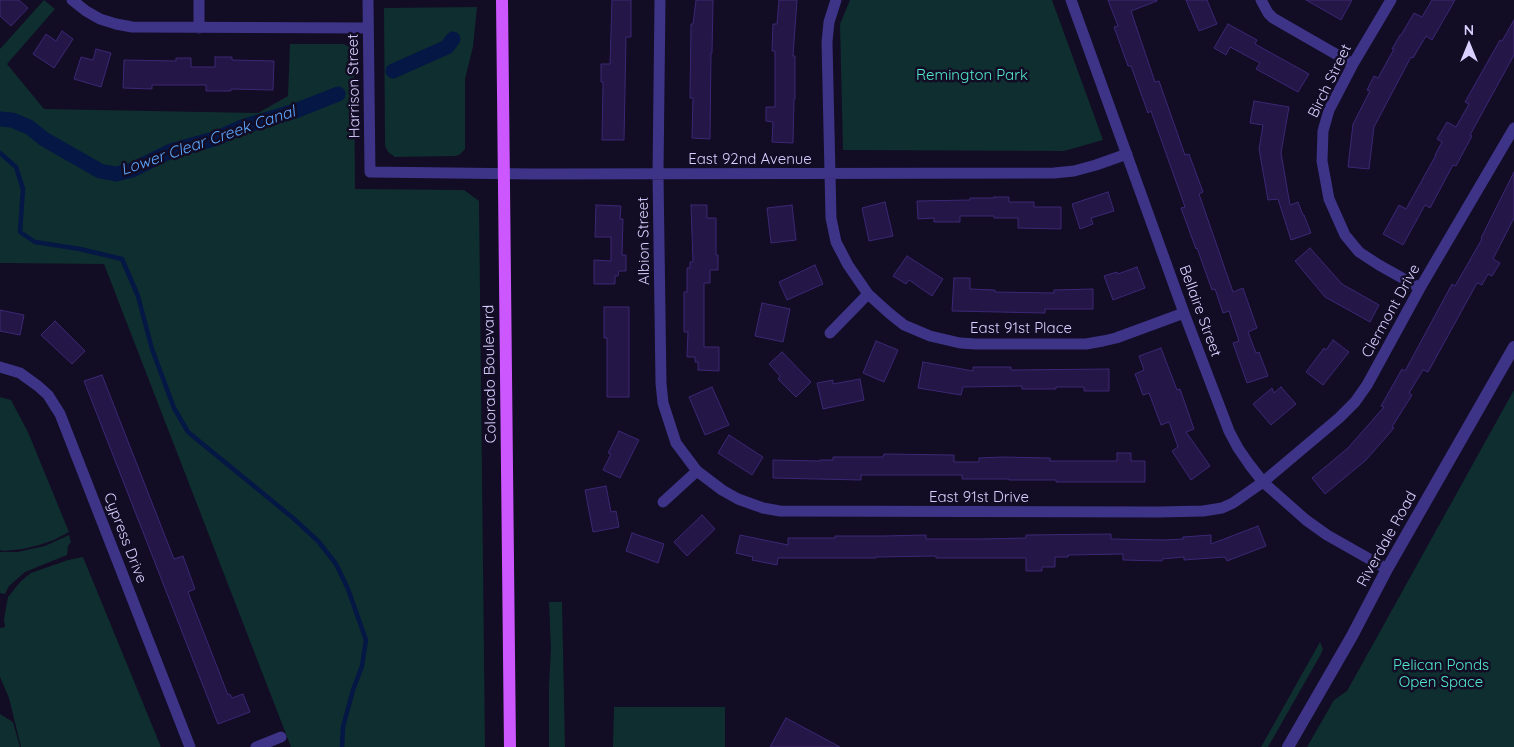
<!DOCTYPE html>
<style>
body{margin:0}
#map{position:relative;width:1514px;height:747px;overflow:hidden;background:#120c24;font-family:Quicksand,sans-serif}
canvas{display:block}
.north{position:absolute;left:1444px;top:20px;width:50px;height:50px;-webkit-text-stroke:4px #120c24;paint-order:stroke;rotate:0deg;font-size:14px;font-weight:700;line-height:20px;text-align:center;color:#d9d0ff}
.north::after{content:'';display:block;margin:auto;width:18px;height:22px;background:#d9d0ff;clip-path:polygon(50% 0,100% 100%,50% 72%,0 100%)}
</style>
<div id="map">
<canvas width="1514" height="747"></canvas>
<div class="north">N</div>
</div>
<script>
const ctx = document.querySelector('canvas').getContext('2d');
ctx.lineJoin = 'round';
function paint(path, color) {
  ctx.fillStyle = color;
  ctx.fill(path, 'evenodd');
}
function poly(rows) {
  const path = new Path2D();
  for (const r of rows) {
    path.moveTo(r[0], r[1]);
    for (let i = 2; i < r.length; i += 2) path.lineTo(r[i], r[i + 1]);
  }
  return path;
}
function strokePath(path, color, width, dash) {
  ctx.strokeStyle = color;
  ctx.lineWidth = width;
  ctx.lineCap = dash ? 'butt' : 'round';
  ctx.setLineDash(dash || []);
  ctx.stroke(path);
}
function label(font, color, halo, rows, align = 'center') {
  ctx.font = font + ' Quicksand,sans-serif';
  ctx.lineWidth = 5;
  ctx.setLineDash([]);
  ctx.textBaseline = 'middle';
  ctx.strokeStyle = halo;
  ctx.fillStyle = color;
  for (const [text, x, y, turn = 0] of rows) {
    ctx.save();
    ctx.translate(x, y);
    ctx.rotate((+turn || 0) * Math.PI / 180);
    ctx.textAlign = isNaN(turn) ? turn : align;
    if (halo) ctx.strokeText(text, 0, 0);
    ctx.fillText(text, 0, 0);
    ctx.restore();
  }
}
const green = poly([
 [44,0,55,9,7,64,44,109,258,113,288,96,290,44,343,44,352,48,354,53,355,189,464,190,479,201,485,747,291,747,104,264,0,263,0,49],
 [850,0,1052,0,1103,140,1064,151,843,150,840,24],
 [477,7,473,47,465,79,465,149,459,155,454,156,395,157,388,152,385,146,384,8],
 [1514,390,1514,747,1307,747,1334,700,1347,691],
 [0,397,11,400,28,432,69,532,54,540,39,545,23,549,4,551,0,550],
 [69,535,71,542,68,546,67,555,25,572,9,586,5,594,0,593,0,552,18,552,31,549,45,546],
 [83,557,161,747,21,747,9,698,0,677,0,628,5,627,4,619,8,597,21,581,31,573,68,560],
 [549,602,562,602,565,747,549,747,549,685,551,649],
 [1320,642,1323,649,1321,654,1268,747,1261,747],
 [614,707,725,707,725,747,613,747],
 [0,714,13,722,20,747,0,747]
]);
const stream = poly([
 [0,153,16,167,23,189,20,232,35,242,80,249,122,259,138,296,152,349,174,408,188,432,293,518,318,541,336,564,348,589,366,640,362,666,353,690,343,727,342,747]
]);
const canal = poly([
 [393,71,447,47,453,39],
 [0,119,12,120,29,127,44,139,100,171,116,174,132,170,171,151,217,138,242,127,295,111,338,94]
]);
const building = poly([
 [0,0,19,0,28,8,11,26,0,16,0,0],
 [612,0,631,0,631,37,626,37,624,140,602,140,603,82,601,82,601,64,610,64,612,0],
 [696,0,713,0,712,53,711,53,710,139,692,138,693,98,690,98,691,24,693,24,696,0],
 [779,0,797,0,793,56,795,56,795,99,794,99,793,143,772,142,773,122,766,121,766,107,775,107,775,51,772,51,773,24,777,24,779,0],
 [1108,0,1157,0,1157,1,1131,11,1155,82,1159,81,1185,155,1189,154,1203,192,1199,194,1233,292,1243,288,1257,328,1248,332,1256,353,1259,352,1268,376,1247,383,1233,343,1239,341,1229,311,1223,313,1215,289,1212,290,1197,248,1196,249,1181,208,1185,207,1151,111,1148,113,1131,66,1128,66,1114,27,1118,26,1108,0],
 [1186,0,1207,0,1217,24,1199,31,1186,0],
 [1306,0,1352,0,1341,20,1306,0],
 [1432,0,1455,0,1432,40,1426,36,1413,58,1411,57,1374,127,1369,169,1348,167,1353,124,1370,91,1367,90,1374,76,1378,78,1394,49,1392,49,1400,35,1401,35,1414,13,1422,17,1432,0],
 [1514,20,1514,55,1470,135,1472,136,1456,166,1453,165,1430,208,1425,205,1403,245,1383,234,1399,205,1406,209,1436,155,1435,155,1442,142,1437,139,1447,122,1456,127,1469,104,1465,102,1500,40,1502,41,1514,20],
 [1228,24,1257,40,1255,44,1309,74,1298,92,1256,69,1260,63,1230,47,1226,55,1214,48,1228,24],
 [62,31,73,39,54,68,33,54,46,34,56,41,62,31],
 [96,49,111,53,101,87,74,79,81,57,93,60,96,49],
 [215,57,232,57,232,60,274,61,273,90,231,89,231,91,206,91,206,85,152,85,152,89,123,88,124,60,176,61,176,58,191,58,191,67,215,67,215,57],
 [1254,101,1289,107,1281,153,1290,205,1298,202,1303,215,1304,215,1311,233,1291,240,1278,199,1268,200,1259,149,1263,125,1250,123,1254,101],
 [1514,172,1514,218,1493,259,1500,263,1492,276,1488,274,1482,285,1477,283,1428,372,1423,370,1409,393,1412,395,1392,427,1394,428,1366,460,1325,494,1312,478,1348,448,1384,407,1381,406,1402,369,1405,371,1452,284,1455,286,1482,239,1481,238,1514,172],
 [1108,192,1114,211,1091,218,1093,224,1080,229,1072,204,1108,192],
 [994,197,1009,197,1009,202,1034,202,1034,207,1061,207,1061,229,1018,228,1018,218,994,218,994,216,960,216,960,222,934,222,934,218,918,219,917,201,970,200,970,198,994,198,994,197],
 [885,202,893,236,869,241,862,208,885,202],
 [596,205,621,206,620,219,623,219,622,255,626,255,626,271,619,271,618,276,615,276,615,284,594,284,594,260,611,261,611,237,595,237,596,205],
 [691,205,707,205,707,218,716,218,716,255,718,255,718,270,710,270,710,283,704,283,704,347,719,347,719,371,698,370,698,362,695,362,695,357,687,357,688,332,684,332,684,292,687,292,687,268,690,268,690,262,693,262,691,205],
 [792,205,796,240,771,243,767,208,792,205],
 [1310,248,1342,284,1379,305,1370,322,1325,297,1295,261,1310,248],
 [907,256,943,279,932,296,909,280,906,284,893,276,907,256],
 [815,265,823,284,787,300,779,282,815,265],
 [1137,267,1145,288,1113,300,1104,276,1117,272,1118,274,1137,267],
 [954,278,970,278,970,289,995,290,995,292,1054,293,1054,290,1093,289,1093,309,1045,309,1045,313,952,311,954,278],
 [762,303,790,309,783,342,755,336,762,303],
 [604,307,629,307,629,397,607,397,607,338,604,338,604,307],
 [0,310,24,315,20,335,0,331,0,310],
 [55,321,85,351,72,364,41,335,55,321],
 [1333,340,1349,352,1323,385,1306,372,1324,348,1326,350,1333,340],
 [876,341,898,350,884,382,863,373,876,341],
 [1161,348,1177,390,1180,389,1194,429,1186,432,1210,466,1191,480,1172,451,1178,447,1169,422,1161,425,1149,393,1143,395,1135,374,1144,370,1139,356,1161,348],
 [782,352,811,382,796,397,778,379,780,376,769,364,782,352],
 [923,362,973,371,973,367,1011,367,1011,370,1109,369,1109,391,1084,391,1084,387,1056,387,1056,389,1022,389,1022,386,963,387,961,395,918,388,923,362],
 [102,375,174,559,183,556,195,589,188,592,228,695,230,694,232,698,243,694,250,712,218,724,84,381,102,375],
 [860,379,864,400,823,409,817,383,833,380,833,384,860,379],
 [712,387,729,425,705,435,689,397,712,387],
 [1281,387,1296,404,1271,425,1253,404,1272,388,1274,393,1281,387],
 [619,431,639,440,620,478,603,470,611,454,608,453,619,431],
 [729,435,763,457,752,475,718,453,729,435],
 [1117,453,1131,453,1131,461,1145,461,1145,482,1056,482,1056,480,1009,480,1009,479,962,479,962,475,861,475,861,480,773,478,773,460,820,461,820,460,833,460,833,457,883,457,884,454,954,455,954,462,979,462,979,458,1003,457,1050,458,1050,461,1117,461,1117,453],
 [606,486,611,512,616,511,619,527,593,532,585,490,606,486],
 [702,515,715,529,687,556,674,542,702,515],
 [1258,526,1266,546,1227,561,1225,557,1184,560,1184,557,1162,559,1162,561,1123,560,1123,554,1068,555,1068,557,1055,557,1055,567,1042,567,1042,571,1026,571,1026,558,936,558,936,556,876,557,876,558,778,558,777,565,752,560,753,557,736,553,740,535,788,545,788,538,835,538,835,536,883,536,926,535,926,539,980,539,1026,538,1026,535,1111,534,1111,539,1164,540,1183,539,1183,537,1211,535,1211,544,1258,526],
 [632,533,664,544,658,563,626,551,632,533],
 [786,718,840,747,770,747,786,718]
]);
const minor = poly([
 [72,0,86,11,100,19,116,24,132,27,368,28],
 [199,0,199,28],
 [368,0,370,172,534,174,1054,173,1074,171,1096,165,1127,154],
 [660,0,658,174,661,383,663,403,676,443,697,471,722,490,738,499,763,508,780,511,1159,512,1203,511,1222,508,1233,503,1263,482,1339,418,1355,402,1367,385,1420,288,1514,128],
 [836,0,829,22,827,42,831,218,836,242,848,265,868,294,889,313,904,325,930,336,960,343,975,344,1086,344,1103,341,1116,338,1184,313],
 [1071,0,1184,313,1229,431,1238,448,1249,464,1263,482,1306,520,1327,535,1387,569],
 [1261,0,1268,13,1273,18,1353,64],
 [1391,0,1353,64,1329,110,1323,131,1322,161,1329,199,1345,235,1359,252,1379,265,1420,288],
 [830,333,868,294],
 [0,367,20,373,38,386,48,395,60,414,190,747],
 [663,502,697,471],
 [256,747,281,737]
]);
const tertiary = poly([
 [1288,747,1352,636,1387,569,1514,347]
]);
const primary = poly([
 [502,0,510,747]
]);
const parkNames = [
 ["Remington Park",972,75],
 ["Pelican Ponds",1441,665],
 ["Open Space",1441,682]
];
const streetNames = [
 ["Birch Street",1330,81,-64],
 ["Harrison Street",354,86,-91],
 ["East 92nd Avenue",750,159],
 ["Albion Street",644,241,-91],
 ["Bellaire Street",1200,311,70],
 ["Clermont Drive",1391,311,-61],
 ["East 91st Place",1021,328],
 ["Colorado Boulevard",490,374,-91],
 ["East 91st Drive",979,497],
 ["Cypress Drive",125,538,69],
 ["Riverdale Road",1387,539,-61]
];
const waterNames = [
 ["Lower Clear Creek Canal",208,141,-19]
];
paint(green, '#0f2e2f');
strokePath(stream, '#051744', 4.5);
strokePath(canal, '#051744', 15);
paint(building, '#241747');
strokePath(building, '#3c2775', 1);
strokePath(minor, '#3d3387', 11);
strokePath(tertiary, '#3d3387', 12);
strokePath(primary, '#cd57ff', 12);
label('15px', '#52e9cf', '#120c24', parkNames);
label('15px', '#d9d0ff', '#120c24', streetNames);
label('italic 16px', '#5ea8ff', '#120c24', waterNames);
</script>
